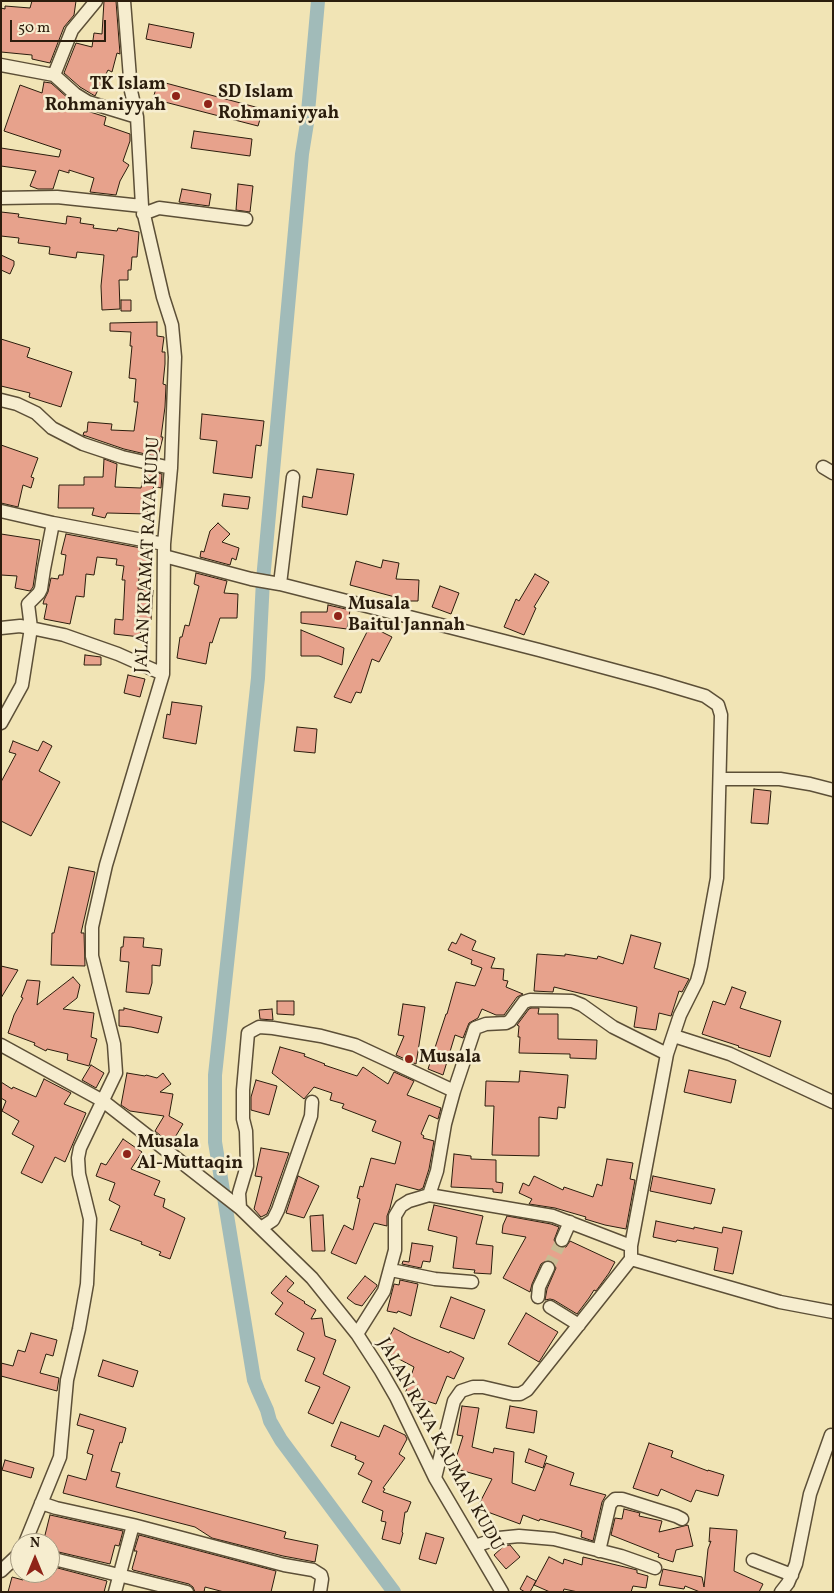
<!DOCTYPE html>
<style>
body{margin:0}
#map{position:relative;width:834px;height:1593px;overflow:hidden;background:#f1e4b5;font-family:Vollkorn,serif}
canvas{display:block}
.frame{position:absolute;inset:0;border:2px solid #2b1d0d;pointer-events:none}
.north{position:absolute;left:10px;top:1533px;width:50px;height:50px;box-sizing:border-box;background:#f6edcf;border:1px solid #a59a81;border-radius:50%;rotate:0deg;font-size:14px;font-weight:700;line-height:20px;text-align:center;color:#2b1d0d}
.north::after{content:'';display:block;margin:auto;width:18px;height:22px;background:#8f2418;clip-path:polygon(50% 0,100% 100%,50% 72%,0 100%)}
.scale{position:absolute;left:10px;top:20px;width:96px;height:22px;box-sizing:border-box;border:2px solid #2b1d0d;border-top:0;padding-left:6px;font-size:15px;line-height:18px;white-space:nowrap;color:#2b1d0d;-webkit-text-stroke:4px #f6edcf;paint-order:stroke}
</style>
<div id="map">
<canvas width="834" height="1593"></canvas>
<div class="frame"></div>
<div class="north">N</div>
<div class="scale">50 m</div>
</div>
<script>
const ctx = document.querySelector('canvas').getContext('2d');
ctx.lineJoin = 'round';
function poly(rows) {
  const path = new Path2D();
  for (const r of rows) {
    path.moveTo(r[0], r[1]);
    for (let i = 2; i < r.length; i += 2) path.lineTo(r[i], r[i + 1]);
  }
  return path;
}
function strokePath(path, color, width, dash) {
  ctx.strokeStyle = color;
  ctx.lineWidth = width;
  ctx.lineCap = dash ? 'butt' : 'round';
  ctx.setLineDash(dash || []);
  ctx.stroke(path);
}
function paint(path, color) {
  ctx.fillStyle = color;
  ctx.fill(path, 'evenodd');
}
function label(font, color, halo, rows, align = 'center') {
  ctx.font = font + ' Vollkorn,serif';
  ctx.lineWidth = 5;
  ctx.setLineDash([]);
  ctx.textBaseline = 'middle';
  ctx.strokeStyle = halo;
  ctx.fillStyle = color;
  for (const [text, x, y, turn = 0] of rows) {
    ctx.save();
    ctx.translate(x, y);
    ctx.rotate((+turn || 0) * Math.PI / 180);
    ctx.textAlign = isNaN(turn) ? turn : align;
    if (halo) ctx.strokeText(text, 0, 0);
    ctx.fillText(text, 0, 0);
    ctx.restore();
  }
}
const canal = poly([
 [318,1,307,123,302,154,263,580,258,678,215,1075,215,1142,254,1380,258,1390,267,1410,270,1421,281,1440,394,1592]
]);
const building = poly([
 [32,1,76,1,74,15,64,27,50,63,32,59,32,55,1,52,1,8,5,9,5,6,30,8,32,1],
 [104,1,116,1,120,54,117,53,112,72,108,70,95,96,80,87,64,73,76,43,92,47,94,33,102,34,104,1],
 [149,24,194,33,191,48,146,39,149,24],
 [158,81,263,109,258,126,153,99,158,81],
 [44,82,51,83,70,100,87,111,106,117,104,125,130,134,130,141,123,161,129,165,120,181,116,195,90,192,94,178,69,170,69,173,59,170,53,189,38,189,30,186,36,171,1,166,1,148,59,157,61,150,4,131,20,85,42,93,44,82],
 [194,131,252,139,250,156,191,148,194,131],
 [238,184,253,186,250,212,236,210,238,184],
 [182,189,211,194,209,206,179,202,182,189],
 [1,212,19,214,18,217,66,224,67,216,81,218,80,223,94,225,93,228,117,231,118,228,139,232,137,257,132,257,131,270,128,270,128,280,119,280,120,309,102,310,101,286,104,255,77,252,76,258,49,254,50,247,18,243,19,238,1,236,1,212],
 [1,255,14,261,14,265,10,274,1,270,1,255],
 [121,300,131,300,131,311,121,311,121,300],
 [157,322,157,336,164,337,162,352,165,352,165,364,163,384,166,385,165,407,161,437,163,437,158,457,124,449,83,435,84,432,87,432,88,422,112,424,111,430,134,431,138,402,134,402,136,379,129,378,132,346,130,346,131,332,110,331,110,323,157,322],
 [1,339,30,348,27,357,72,372,61,407,29,397,30,393,1,386,1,339],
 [202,414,264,421,261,446,256,445,252,478,213,473,217,441,200,439,202,414],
 [1,445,38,458,31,477,34,478,31,488,23,485,18,507,1,503,1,445],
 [104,459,117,464,115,487,141,488,145,470,162,474,161,488,154,486,151,495,144,493,148,514,107,513,105,518,92,515,94,508,58,508,59,485,84,485,84,477,103,477,104,459],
 [317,469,354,474,347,515,302,507,303,496,312,498,317,469],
 [224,494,250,497,248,509,222,506,224,494],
 [218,523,230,534,222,542,239,548,236,560,232,558,230,565,200,557,201,551,204,552,210,531,218,523],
 [1,534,40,540,33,587,30,591,15,588,17,576,1,575,1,534],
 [66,534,152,550,150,569,140,567,138,589,153,590,151,620,142,620,140,637,114,634,115,619,123,620,125,580,122,580,124,566,116,565,117,559,97,557,94,575,86,574,84,597,76,596,70,624,44,619,47,604,43,604,44,600,48,592,51,578,58,579,59,575,63,575,66,555,61,554,66,534],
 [383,560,399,563,396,579,419,580,418,601,410,601,350,585,356,561,381,568,383,560],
 [196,573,227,581,224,593,238,594,237,618,220,618,212,643,210,642,206,664,177,658,180,637,182,637,185,625,189,626,199,586,194,584,196,573],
 [535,574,549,582,534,607,536,608,524,635,504,627,516,599,519,601,535,574],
 [440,586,459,593,451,614,432,607,440,586],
 [328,605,350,610,347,629,301,623,301,612,327,612,328,605],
 [370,626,392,637,379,662,372,659,361,693,356,692,351,703,334,697,370,626],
 [301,630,344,648,342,665,319,656,301,656,301,630],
 [85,655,101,657,101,665,84,665,85,655],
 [128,675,145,679,140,697,124,693,128,675],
 [172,702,202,706,196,744,163,738,167,714,170,715,172,702],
 [297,727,317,729,315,753,294,751,297,727],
 [13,741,38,751,43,741,52,746,39,771,60,782,31,836,1,821,1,782,16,754,9,752,13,741],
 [754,789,771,791,768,824,751,823,754,789],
 [69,867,95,872,81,933,84,933,85,966,51,965,52,933,54,933,69,867],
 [461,934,476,941,472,950,495,958,491,968,504,969,503,980,508,981,506,987,523,994,517,997,504,1015,496,1015,482,1009,478,1018,469,1023,463,1038,455,1035,443,1075,428,1069,446,1014,447,1014,456,982,475,986,482,968,471,964,472,960,448,950,452,942,456,944,461,934],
 [631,935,661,943,654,968,689,979,682,992,679,991,671,1016,659,1013,656,1030,634,1027,637,1007,554,987,553,992,534,991,537,954,565,956,565,954,597,959,598,956,623,964,631,935],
 [124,937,144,938,143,947,162,949,160,966,152,965,152,983,149,994,126,992,129,962,120,961,121,947,123,947,124,937],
 [1,966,18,970,1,998,1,966],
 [73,977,80,985,77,998,63,1009,94,1013,91,1037,97,1039,89,1066,67,1060,68,1054,47,1049,46,1051,34,1045,35,1043,8,1033,14,1015,23,998,21,997,27,980,40,981,37,1005,73,977],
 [732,987,746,992,740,1008,781,1021,770,1057,738,1047,739,1046,702,1034,713,1001,725,1005,732,987],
 [277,1001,294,1001,294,1015,277,1014,277,1001],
 [403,1004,425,1007,416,1064,396,1055,404,1036,398,1035,403,1004],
 [124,1008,162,1017,158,1033,131,1027,119,1026,119,1010,124,1010,124,1008],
 [531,1008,539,1008,538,1014,558,1014,558,1039,597,1040,596,1059,570,1058,570,1054,519,1053,520,1037,518,1037,519,1026,517,1025,529,1009,531,1008],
 [272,1009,273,1020,260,1019,259,1010,272,1009],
 [280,1047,305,1054,304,1056,325,1064,324,1065,357,1076,363,1067,388,1084,394,1072,414,1081,407,1095,441,1108,438,1119,429,1115,421,1134,424,1136,423,1138,434,1141,429,1169,423,1188,419,1190,396,1184,390,1208,387,1216,387,1226,374,1223,356,1264,331,1253,344,1225,353,1230,360,1199,357,1198,360,1186,363,1187,371,1158,395,1164,401,1142,372,1131,376,1121,342,1108,344,1104,330,1100,332,1093,314,1087,304,1099,272,1073,280,1047],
 [91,1065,104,1073,96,1088,82,1080,91,1065],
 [689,1070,736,1080,731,1103,684,1092,689,1070],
 [520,1071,568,1075,565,1108,558,1107,557,1119,539,1117,539,1156,492,1155,494,1106,485,1106,486,1081,519,1082,520,1071],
 [127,1073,145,1076,146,1075,157,1078,163,1073,171,1084,160,1092,173,1094,169,1116,183,1124,171,1144,155,1131,164,1116,130,1111,121,1105,127,1073],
 [44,1079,71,1093,64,1104,86,1113,65,1162,55,1157,42,1183,21,1173,34,1146,12,1134,19,1121,2,1111,6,1101,1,1098,1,1082,12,1089,13,1087,36,1097,44,1079],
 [256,1080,277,1086,269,1115,251,1110,251,1097,256,1080],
 [123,1139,142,1152,131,1169,160,1181,154,1195,165,1199,163,1207,185,1218,170,1259,159,1255,161,1252,141,1244,142,1242,110,1230,120,1206,109,1200,115,1183,96,1176,101,1163,106,1165,123,1139],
 [261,1148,289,1153,270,1207,267,1214,261,1217,254,1209,262,1177,255,1176,261,1148],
 [454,1154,471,1156,471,1159,496,1160,496,1182,503,1183,502,1193,493,1192,493,1189,451,1187,454,1154],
 [607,1159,633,1163,630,1179,635,1180,626,1229,605,1225,585,1219,586,1217,555,1208,529,1204,532,1199,519,1193,523,1183,529,1186,534,1176,563,1190,564,1187,593,1197,597,1184,602,1186,607,1159],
 [298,1176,319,1186,304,1218,286,1213,298,1176],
 [653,1176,715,1189,711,1204,650,1191,653,1176],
 [434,1205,483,1216,476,1244,493,1246,491,1274,474,1273,475,1270,453,1268,457,1237,428,1230,434,1205],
 [323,1215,325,1251,312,1251,310,1216,323,1215],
 [507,1216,551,1224,559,1227,554,1240,558,1247,566,1247,570,1241,615,1262,609,1273,596,1291,594,1290,589,1298,577,1314,554,1300,550,1299,545,1300,547,1289,556,1268,552,1261,547,1260,541,1264,532,1284,530,1292,503,1278,526,1237,502,1233,503,1225,507,1216],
 [656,1221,694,1229,694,1227,722,1233,723,1227,742,1231,733,1274,714,1270,718,1248,677,1240,676,1242,653,1237,656,1221],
 [412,1243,433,1246,430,1262,423,1261,421,1268,402,1264,403,1261,409,1262,412,1243],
 [286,1276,294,1283,287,1291,305,1302,304,1303,316,1310,311,1319,322,1318,325,1336,336,1340,323,1374,350,1387,333,1424,308,1413,320,1387,305,1381,315,1358,297,1350,304,1333,275,1314,283,1303,271,1293,286,1276],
 [365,1276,377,1285,377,1286,362,1306,355,1304,347,1298,365,1276],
 [400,1280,418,1284,411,1316,398,1311,397,1313,387,1311,394,1284,399,1285,400,1280],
 [451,1297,485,1310,474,1339,440,1327,451,1297],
 [526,1313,558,1332,539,1362,508,1344,526,1313],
 [394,1328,411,1337,449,1353,450,1351,464,1358,454,1379,447,1376,436,1404,405,1394,414,1367,382,1350,394,1328],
 [31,1333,57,1340,53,1356,46,1354,40,1373,59,1378,57,1391,1,1376,1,1363,13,1366,18,1350,25,1352,31,1333],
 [103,1360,138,1371,133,1387,98,1376,103,1360],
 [462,1406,479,1408,472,1447,493,1453,494,1448,514,1452,512,1483,535,1491,546,1463,574,1473,570,1485,606,1495,602,1502,593,1541,581,1537,582,1531,569,1527,540,1519,539,1521,523,1515,520,1524,477,1508,492,1479,453,1468,463,1436,457,1435,462,1406],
 [510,1406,537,1411,534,1433,506,1428,510,1406],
 [80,1414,126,1428,122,1443,120,1442,111,1471,120,1473,116,1487,286,1532,284,1538,318,1545,315,1562,283,1556,212,1538,195,1527,63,1493,68,1475,86,1480,93,1455,87,1453,94,1430,77,1425,80,1414],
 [341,1422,379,1437,384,1425,405,1435,407,1439,399,1454,405,1458,383,1488,385,1489,383,1492,411,1502,407,1512,405,1512,402,1532,403,1533,400,1544,382,1539,386,1522,381,1521,383,1511,362,1502,372,1481,358,1474,364,1463,355,1459,356,1456,331,1446,341,1422],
 [649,1443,673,1451,671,1457,708,1471,708,1470,724,1475,718,1496,696,1490,691,1502,661,1489,658,1496,633,1488,649,1443],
 [529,1449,547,1456,543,1468,525,1462,529,1449],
 [5,1460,34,1468,31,1478,2,1470,5,1460],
 [624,1509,640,1513,639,1516,662,1521,659,1532,688,1525,693,1546,676,1550,673,1562,658,1557,659,1554,611,1535,615,1518,622,1519,624,1509],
 [50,1515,123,1531,119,1546,115,1545,110,1564,50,1550,50,1543,43,1543,50,1515],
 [710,1528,737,1530,734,1571,763,1584,759,1592,700,1592,685,1586,684,1589,659,1585,663,1569,702,1577,704,1587,708,1549,711,1541,709,1542,710,1528],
 [426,1533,444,1538,436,1564,419,1559,426,1533],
 [139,1535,276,1571,271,1592,224,1592,205,1587,204,1592,195,1592,193,1587,189,1584,133,1570,132,1569,137,1551,134,1551,139,1535],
 [510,1545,520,1557,506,1569,494,1555,504,1546,510,1545],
 [549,1557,563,1564,564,1559,582,1565,583,1557,633,1569,637,1570,637,1573,648,1576,646,1588,633,1586,631,1592,578,1592,564,1589,563,1592,550,1592,534,1585,549,1557],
 [50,1566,107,1581,104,1592,8,1592,12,1577,23,1580,25,1573,50,1573,50,1566],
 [527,1576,536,1581,530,1592,525,1592,520,1589,527,1576]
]);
const minorTunnel = poly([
 [548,1268,562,1240]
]);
const minor = poly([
 [1,65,54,75,72,30,96,1],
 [54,75,75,94,88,102,137,117],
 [1,198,57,197,142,206],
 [143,214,159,208,246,219],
 [1,400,17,404,36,413,52,428,83,444,122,457,171,468],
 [823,467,833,473],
 [1,511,53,523,164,544],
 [164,556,251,579,280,584,539,650,658,682,705,696,718,705,721,715,717,878,701,966,697,981,680,1015,667,1054,613,1027,582,1005,572,1001,530,1000,524,1002,510,1021,506,1023,486,1024,475,1028,454,1091,445,1124,437,1171,429,1195,409,1201,401,1206,395,1216,395,1250,384,1291,357,1334],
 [280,584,293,477],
 [1,628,20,626,31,628,28,604,39,593,41,589,44,569,53,523],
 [1,723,22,685,31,628,64,635,118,654,163,674],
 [720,779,780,779,810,784,833,790],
 [674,1036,730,1054,833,1102],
 [1,1045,103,1101,240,1208,312,1278,357,1334,381,1371,396,1397,435,1478,502,1592],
 [429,1195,553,1216,631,1246,631,1259,527,1390,520,1394,513,1394,483,1387,473,1387,461,1391,454,1401,435,1478],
 [240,1208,239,1193,247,1166,246,1131,243,1119,243,1090,248,1033,259,1027,273,1028,321,1036,355,1045,454,1091],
 [261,1228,273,1220,278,1210,311,1116,312,1102],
 [562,1240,570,1222],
 [631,1246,667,1054],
 [631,1259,780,1302,833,1312],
 [391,1270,435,1279,472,1282],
 [538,1297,539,1287,548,1268],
 [550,1307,579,1325],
 [41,1503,56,1508,133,1525,284,1565,313,1570,321,1575,322,1579,320,1592],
 [25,1543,60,1457,67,1380,79,1329,87,1284,90,1219,79,1174,78,1158,80,1148,116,1073,114,1044,92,956,92,927,106,865,163,674,164,544,171,468,175,357,172,325,163,297,142,206,137,117,131,91,124,1],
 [475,1546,499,1538,519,1536,554,1539,621,1556,655,1568],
 [599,1551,610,1504,615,1499,622,1499,676,1516,682,1519],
 [50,1558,187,1592],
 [753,1560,792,1575],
 [1,1571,20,1553],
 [115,1592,133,1525],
 [781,1592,788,1583,796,1564,810,1494,831,1435,833,1436]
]);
const markers = [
 [176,96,5,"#8f2418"],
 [208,104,5,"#8f2418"],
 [338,616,5,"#8f2418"],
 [409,1059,5,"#8f2418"],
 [127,1154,5,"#8f2418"]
];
const poiNames = [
 ["TK Islam",166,86,"right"],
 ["Rohmaniyyah",166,107,"right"],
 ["SD Islam",218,94],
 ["Rohmaniyyah",218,115],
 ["Musala",348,606],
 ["Baitul Jannah",348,627],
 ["Musala",419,1059],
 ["Musala",137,1144],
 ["Al-Muttaqin",137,1165]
];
const streetNames = [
 ["JALAN KRAMAT RAYA KUDU",149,555,-87],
 ["JALAN RAYA KAUMAN KUDU",439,1445,61]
];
strokePath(canal, '#a1bbb9', 14);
paint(building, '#e7a28c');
strokePath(building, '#2b1d0d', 1);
strokePath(minorTunnel, '#c9bc93', 12, [12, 6]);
strokePath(minor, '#5c4f37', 15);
strokePath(minor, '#f6edcf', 12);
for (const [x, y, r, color] of markers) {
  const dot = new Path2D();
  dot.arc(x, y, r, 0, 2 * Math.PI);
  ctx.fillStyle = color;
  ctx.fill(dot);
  strokePath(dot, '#f6edcf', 2);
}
label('bold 18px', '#2b1d0d', '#f6edcf', poiNames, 'left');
label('18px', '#2b1d0d', '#f6edcf', streetNames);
</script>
